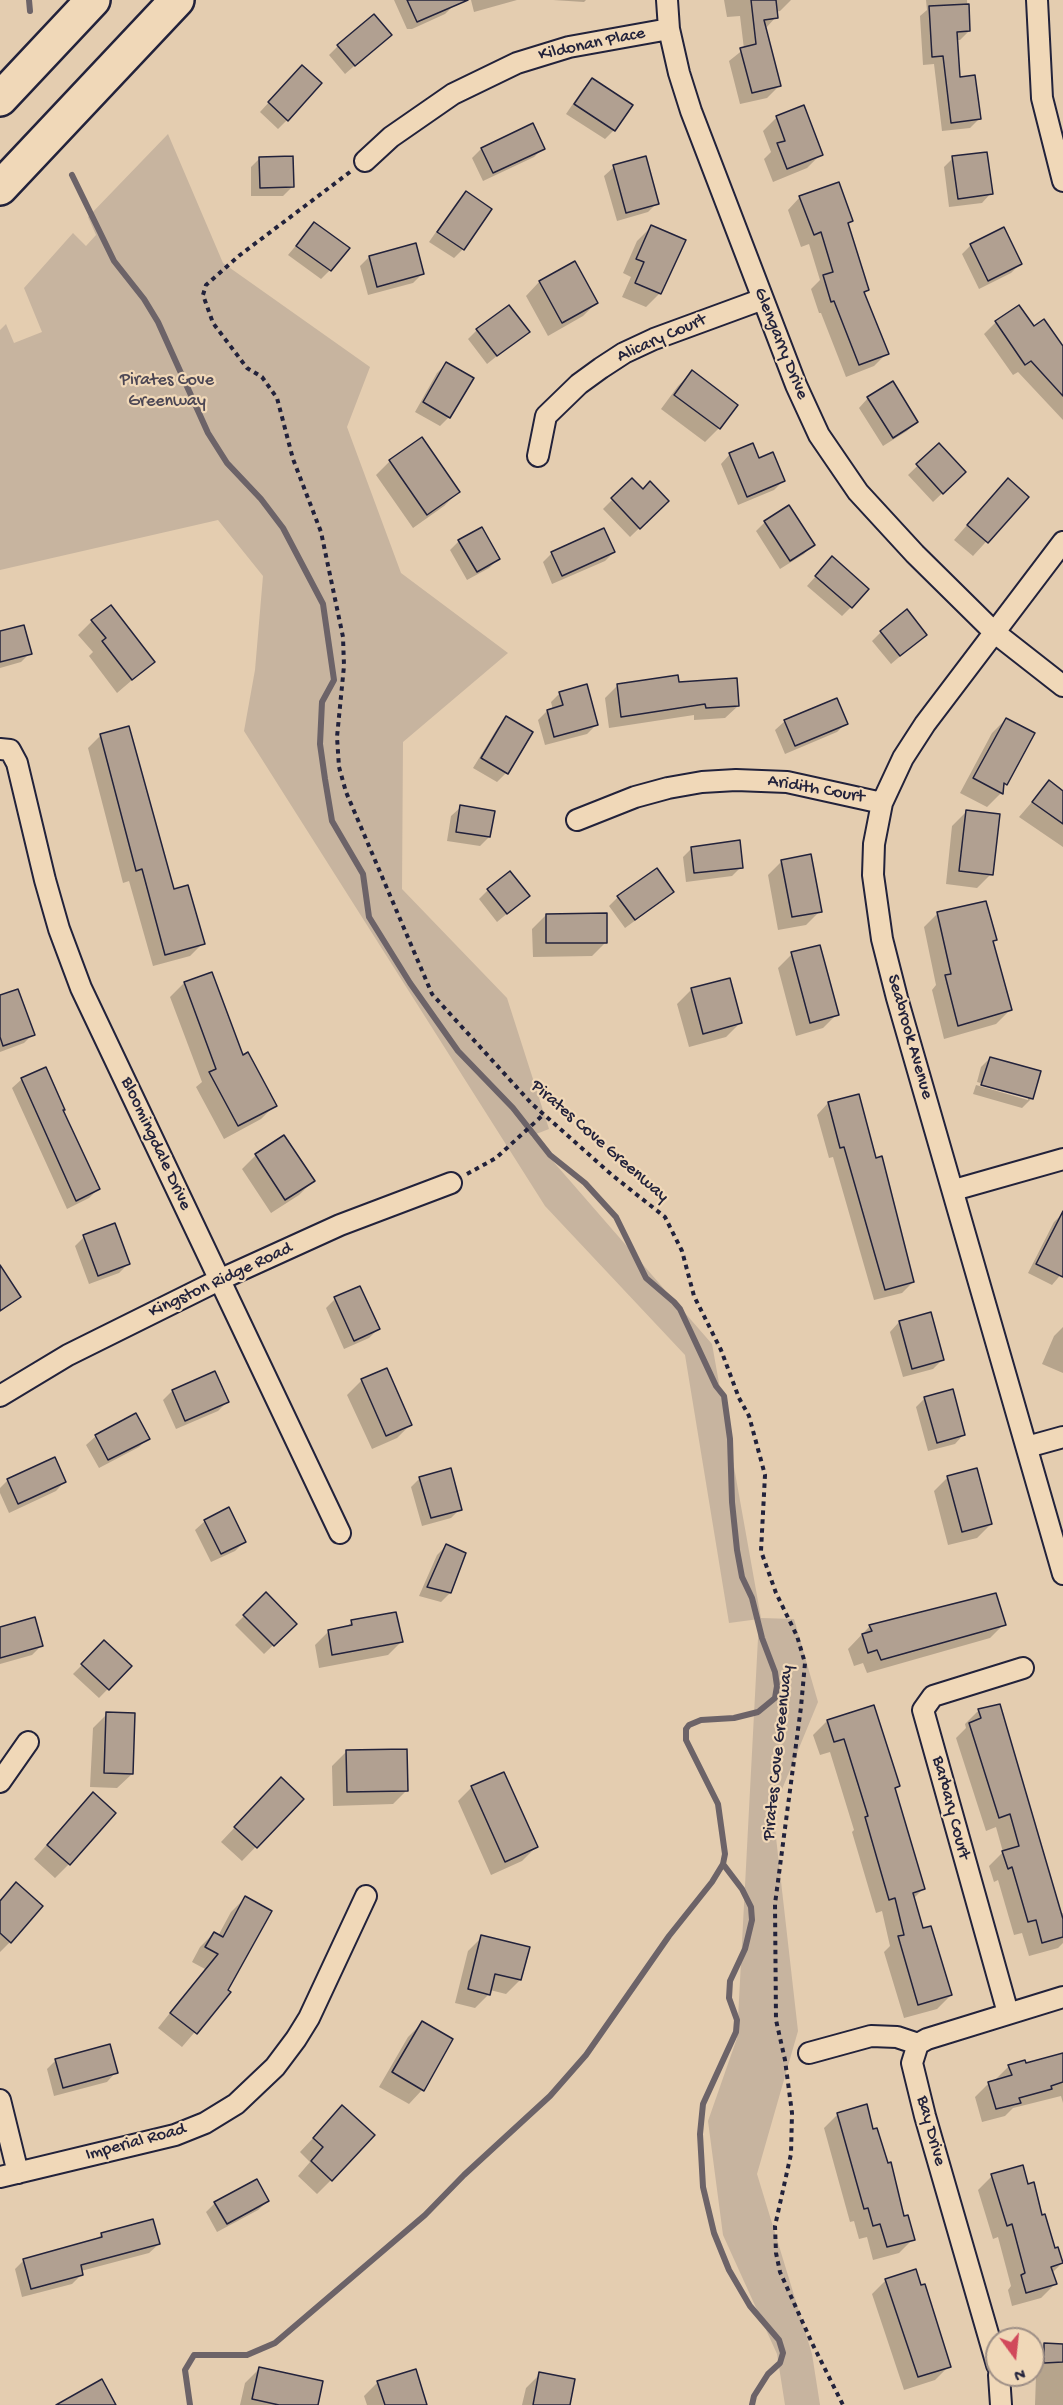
<!DOCTYPE html>
<style>
body{margin:0}
#map{position:relative;width:1063px;height:2405px;overflow:hidden;background:#e4cdb0;font-family:"Gochi Hand",sans-serif}
canvas{display:block}
.north{position:absolute;left:985px;top:2327px;width:60px;height:60px;box-sizing:border-box;background:#f0d8b8;border:2px solid #9e8f86;border-radius:50%;rotate:165deg;font-size:16px;font-weight:700;line-height:24px;text-align:center;color:#22223b}
.north::after{content:'';display:block;margin:auto;width:21px;height:27px;background:#d1495b;clip-path:polygon(50% 0,100% 100%,50% 72%,0 100%)}
</style>
<div id="map">
<canvas width="1063" height="2405"></canvas>
<div class="north">N</div>
</div>
<script>
const ctx = document.querySelector('canvas').getContext('2d');
ctx.lineJoin = 'round';
function paint(path, color) {
  ctx.fillStyle = color;
  ctx.fill(path, 'evenodd');
}
function poly(rows) {
  const path = new Path2D();
  for (const r of rows) {
    path.moveTo(r[0], r[1]);
    for (let i = 2; i < r.length; i += 2) path.lineTo(r[i], r[i + 1]);
  }
  return path;
}
function strokePath(path, color, width, dash) {
  ctx.strokeStyle = color;
  ctx.lineWidth = width;
  ctx.lineCap = dash ? 'butt' : 'round';
  ctx.setLineDash(dash || []);
  ctx.stroke(path);
}
function label(font, color, halo, rows, align = 'center') {
  ctx.font = font + ' "Gochi Hand",sans-serif';
  ctx.lineWidth = 4.5;
  ctx.setLineDash([]);
  ctx.textBaseline = 'middle';
  ctx.strokeStyle = halo;
  ctx.fillStyle = color;
  for (const [text, x, y, turn = 0] of rows) {
    ctx.save();
    ctx.translate(x, y);
    ctx.rotate((+turn || 0) * Math.PI / 180);
    ctx.textAlign = isNaN(turn) ? turn : align;
    if (halo) ctx.strokeText(text, 0, 0);
    ctx.fillText(text, 0, 0);
    ctx.restore();
  }
}
const green = poly([
 [168,134,223,263,370,367,347,427,401,573,508,653,403,742,402,889,507,998,549,1129,531,1136,712,1344,761,1618,794,1619,818,1702,773,1811,798,2031,757,2174,812,2354,820,2405,785,2405,777,2354,723,2235,708,2121,737,2038,759,1619,729,1623,685,1355,545,1206,244,731,255,670,263,576,218,520,0,570,0,330,6,324,14,343,42,332,24,288,73,233,86,246,96,235,88,217]
]);
const shadow = poly([
 [394,0,452,0,454,5,445,14,412,29,407,29],
 [471,0,517,0,474,12],
 [553,0,586,0,584,2],
 [724,0,791,0,780,11,776,12,776,17,765,29,779,86,767,98,740,104,729,61,744,49,740,16,727,17],
 [926,0,967,0,969,31,960,40,956,40,958,79,979,119,970,128,942,131,934,64,923,65,920,16,927,10],
 [390,35,345,74,329,55,338,46],
 [293,76,287,120,278,129,260,112],
 [592,80,614,130,605,139,566,114,583,89],
 [777,117,821,154,807,168,773,182,764,159,771,152,763,131],
 [543,148,534,157,483,181,472,158,481,149],
 [260,158,292,187,283,196,251,196,251,167],
 [953,158,991,193,982,203,949,207,944,167],
 [614,167,657,203,648,212,617,221,604,176],
 [466,193,463,249,454,258,429,242,457,202],
 [800,197,852,220,847,225,867,290,864,293,887,353,874,366,846,377,821,313,819,313,811,289,820,280,809,244,801,247,788,210],
 [314,224,330,270,321,279,288,255],
 [651,227,660,293,646,307,622,297,631,277,623,273,637,241],
 [971,245,1020,264,1011,273,979,289,962,254],
 [369,257,422,274,413,283,368,295,360,266],
 [574,263,597,302,583,316,548,336,526,296,539,282],
 [996,322,1033,328,1063,352,1063,420,1018,372,1013,375,984,334],
 [477,330,528,331,487,364,468,339],
 [446,364,449,417,440,426,415,412,437,373],
 [692,372,719,428,705,442,661,409,678,386],
 [868,398,916,422,907,431,883,446,859,408],
 [939,445,955,481,933,502,908,475],
 [730,454,758,460,784,480,774,490,738,505,721,464],
 [390,461,458,492,444,506,413,528,376,475],
 [632,480,643,491,667,501,630,537,603,509],
 [994,494,1027,497,973,556,954,540],
 [765,522,813,544,804,554,780,569,756,531],
 [459,541,498,559,489,568,467,580,450,550],
 [614,552,605,561,552,584,543,562,552,553],
 [823,568,851,607,842,616,807,586],
 [110,607,153,662,117,693,89,656,93,652,78,635,92,621],
 [881,632,925,635,891,664,872,641],
 [0,633,30,653,21,662,0,668],
 [677,684,738,706,725,718,694,720,694,715,609,728,605,698,617,686],
 [560,693,596,725,587,734,545,745,538,720,547,711,553,710,551,702],
 [507,718,506,773,497,782,473,768,498,727],
 [1006,719,1006,784,1002,788,1001,793,987,807,960,793,992,733],
 [785,721,846,723,837,732,785,754,775,730],
 [101,735,173,890,203,943,190,956,153,966,129,881,123,883,88,748],
 [1049,782,1063,793,1063,847,1019,817],
 [461,807,489,837,480,846,447,841,451,816],
 [966,812,991,874,977,888,946,884,952,826],
 [692,848,741,867,732,876,686,882,683,857],
 [782,861,820,911,806,925,778,930,768,875],
 [488,890,528,896,497,922,479,899],
 [672,891,663,900,625,928,609,906,618,897],
 [938,913,995,940,992,943,1010,1010,996,1024,944,1039,932,990,936,985,924,927],
 [546,915,606,942,592,956,533,957,532,929],
 [792,954,837,1014,823,1028,796,1036,778,968],
 [211,974,242,1057,275,1105,261,1119,224,1139,196,1087,202,1082,170,997,184,983],
 [691,990,740,1023,726,1037,689,1047,677,1004],
 [0,997,33,1034,24,1043,0,1052],
 [990,1058,1039,1072,1031,1099,1022,1108,973,1094,976,1085,1028,1100,1028,1096,977,1082,981,1067],
 [22,1079,62,1111,98,1189,89,1198,67,1209,12,1088],
 [858,1096,875,1160,913,1282,902,1293,874,1300,833,1157,829,1158,817,1115,828,1103],
 [284,1137,313,1181,299,1195,271,1213,242,1169,256,1155],
 [1063,1213,1063,1272,1052,1285,1028,1273,1054,1222],
 [84,1237,128,1264,119,1273,89,1284,75,1246],
 [0,1277,19,1297,0,1312],
 [335,1299,378,1329,369,1338,344,1349,326,1308],
 [899,1322,943,1359,933,1369,903,1377,890,1332],
 [1063,1327,1063,1373,1042,1364,1054,1336],
 [386,1370,411,1424,397,1438,372,1449,347,1395,361,1381],
 [214,1373,227,1402,218,1411,176,1429,163,1400,172,1391],
 [925,1398,964,1434,955,1444,928,1451,916,1407],
 [96,1436,148,1438,139,1447,99,1468,86,1445],
 [948,1477,991,1524,977,1538,948,1545,934,1491],
 [420,1478,460,1509,451,1518,422,1526,411,1487],
 [8,1480,65,1481,56,1491,9,1513,0,1493,0,1488],
 [229,1509,244,1542,235,1551,211,1562,195,1530,205,1521],
 [446,1546,450,1593,441,1602,419,1596,437,1555],
 [266,1594,295,1624,264,1654,235,1625],
 [352,1622,402,1641,388,1655,319,1668,315,1645,329,1631,345,1628],
 [1004,1624,990,1638,867,1673,863,1663,854,1666,848,1649,870,1626],
 [0,1628,41,1646,32,1655,0,1664],
 [104,1643,130,1666,99,1698,73,1674],
 [979,1710,1060,1914,1063,1913,1063,1943,1058,1948,1029,1956,1022,1933,1014,1935,998,1880,994,1882,989,1866,1003,1852,996,1827,986,1831,956,1738,966,1728,965,1724],
 [107,1714,132,1774,117,1788,90,1787,93,1728],
 [827,1721,898,1786,894,1790,923,1889,913,1899,922,1930,951,1995,937,2009,904,2018,884,1952,890,1946,882,1911,876,1913,852,1832,854,1830,830,1752,820,1755,813,1735],
 [346,1752,407,1790,393,1804,333,1806,332,1766],
 [472,1787,536,1847,522,1861,491,1875,458,1801],
 [267,1793,302,1799,242,1861,221,1842],
 [79,1808,69,1864,55,1878,34,1859],
 [16,1884,10,1942,0,1952,0,1901],
 [245,1898,226,1991,229,1992,182,2047,158,2028,205,1969,192,1962,200,1947,214,1933,218,1936,231,1912],
 [482,1937,520,1980,506,1994,490,1990,489,1994,475,2008,455,2003,468,1951],
 [422,2023,422,2090,409,2104,379,2087,408,2037],
 [1063,2055,1063,2103,1061,2096,1013,2108,1005,2116,982,2122,975,2097,989,2083,995,2080,1009,2066,1024,2065],
 [56,2060,116,2072,107,2082,54,2096,47,2069],
 [838,2114,872,2131,903,2218,913,2239,899,2253,873,2260,867,2237,859,2239,854,2221,850,2222,824,2128],
 [329,2121,331,2180,317,2194,298,2176,310,2162,300,2152],
 [992,2176,1027,2186,1062,2263,1052,2273,1055,2284,1041,2298,1012,2306,1008,2290,1011,2286,998,2237,993,2239,978,2190],
 [268,2201,258,2210,217,2232,206,2212,215,2203],
 [102,2234,159,2244,149,2253,81,2271,82,2274,72,2284,22,2297,15,2269,24,2260,95,2241],
 [886,2280,949,2366,935,2380,904,2390,872,2294],
 [1045,2345,1063,2345,1063,2405,1035,2405,1036,2376,1030,2376,1033,2375,1033,2357],
 [259,2369,317,2405,240,2405,245,2383],
 [540,2374,569,2405,522,2405,526,2388],
 [378,2382,425,2405,367,2405,364,2396]
]);
const stream = poly([
 [29,0,30,11],
 [72,175,114,261,144,299,158,322,208,433,227,463,261,499,283,528,323,604,334,680,322,702,320,744,325,779,332,821,363,874,369,917,410,983,458,1051,513,1108,550,1155,585,1183,616,1217,646,1278,674,1302,680,1309,716,1386,724,1396,730,1439,732,1502,737,1550,742,1577,752,1598,762,1638,775,1672,777,1686,775,1698,758,1712,734,1718,701,1720,689,1725,686,1729,686,1740,718,1804,725,1854,723,1864,712,1882,669,1936,586,2055,550,2096,464,2175,425,2215,275,2343,247,2355,194,2355,185,2370,190,2405],
 [723,1864,742,1889,751,1907,752,1920,745,1949,730,1981,729,1998,737,2020,736,2032,703,2104,700,2134,703,2187,714,2233,729,2270,750,2306,779,2340,783,2353,780,2363,768,2374,754,2396,752,2405]
]);
const building = poly([
 [407,0,468,0,417,22,407,0],
 [751,0,776,0,778,18,764,20,781,86,752,93,740,48,756,44,751,0],
 [969,4,970,31,957,32,960,77,975,75,981,119,951,123,943,56,932,57,929,6,969,4],
 [374,14,392,35,355,66,337,45,374,14],
 [302,65,322,83,288,121,268,102,302,65],
 [592,78,633,105,615,131,574,104,592,78],
 [804,105,823,155,787,169,777,143,785,141,776,116,804,105],
 [533,123,545,149,493,173,481,148,533,123],
 [987,152,993,194,958,199,952,156,987,152],
 [293,156,294,187,260,188,259,157,293,156],
 [646,156,659,204,626,213,613,165,646,156],
 [839,182,853,221,848,223,869,290,864,292,889,354,859,365,834,301,831,302,823,275,833,272,821,232,814,235,799,196,839,182],
 [466,191,492,209,464,250,437,232,466,191],
 [314,222,350,248,331,271,296,246,314,222],
 [651,225,686,240,661,294,635,283,644,262,636,259,651,225],
 [1004,227,1022,264,988,281,970,244,1004,227],
 [416,243,424,274,377,287,369,256,416,243],
 [575,261,598,303,562,323,539,281,575,261],
 [509,305,530,332,497,356,476,329,509,305],
 [1019,305,1034,326,1044,319,1063,346,1063,396,1031,361,1025,365,995,321,1019,305],
 [446,362,474,378,450,418,423,402,446,362],
 [692,370,738,405,720,429,674,395,692,370],
 [893,381,918,422,893,438,867,397,893,381],
 [422,437,460,492,427,515,389,460,422,437],
 [753,443,759,458,773,452,785,481,747,497,729,453,753,443],
 [939,443,966,472,943,494,916,464,939,443],
 [632,478,643,489,650,481,669,501,640,529,611,498,632,478],
 [1008,478,1029,497,988,543,967,525,1008,478],
 [789,505,815,545,790,561,764,521,789,505],
 [482,527,500,559,477,572,458,540,482,527],
 [604,528,615,552,562,576,551,552,604,528],
 [832,556,869,589,852,608,815,576,832,556],
 [111,605,155,662,132,680,102,641,106,638,91,620,111,605],
 [907,609,927,635,900,656,880,631,907,609],
 [24,625,32,654,0,662,0,631,24,625],
 [678,675,679,682,737,678,739,706,706,708,705,704,621,717,617,684,678,675],
 [587,684,598,725,554,737,547,710,563,705,559,692,587,684],
 [837,698,848,724,795,746,784,720,837,698],
 [506,716,533,732,508,774,481,758,506,716],
 [1006,718,1035,733,1007,785,1004,783,1003,794,973,778,1006,718],
 [129,726,174,889,188,885,205,944,165,955,142,869,136,871,100,734,129,726],
 [1049,780,1063,791,1063,824,1032,802,1049,780],
 [460,805,495,811,490,837,456,832,460,805],
 [966,810,1000,814,993,875,959,871,966,810],
 [740,840,743,868,694,873,691,847,740,840],
 [811,854,822,912,792,917,781,860,811,854],
 [657,868,674,892,635,920,617,896,657,868],
 [510,871,530,896,507,914,487,889,510,871],
 [986,901,997,940,993,941,1012,1010,958,1026,945,975,951,974,937,912,986,901],
 [607,913,607,943,546,943,546,914,607,913],
 [820,945,839,1015,810,1023,791,952,820,945],
 [212,972,243,1055,248,1052,277,1106,238,1126,209,1072,216,1069,184,982,212,972],
 [730,978,742,1023,703,1034,691,988,730,978],
 [18,989,35,1035,3,1046,0,1037,0,995,18,989],
 [990,1057,1041,1071,1033,1099,981,1085,990,1057],
 [46,1067,65,1110,63,1110,100,1189,76,1201,21,1078,46,1067],
 [859,1094,876,1158,882,1156,914,1282,885,1290,844,1147,840,1148,828,1102,859,1094],
 [284,1135,315,1181,285,1200,255,1154,284,1135],
 [1063,1211,1063,1277,1036,1264,1063,1211],
 [115,1223,130,1264,98,1276,83,1235,115,1223],
 [0,1265,21,1297,0,1311,0,1265],
 [360,1286,380,1329,354,1341,334,1297,360,1286],
 [931,1312,944,1360,912,1369,899,1321,931,1312],
 [387,1368,412,1425,386,1436,361,1379,387,1368],
 [215,1371,229,1402,185,1421,172,1390,215,1371],
 [953,1389,965,1435,937,1443,924,1397,953,1389],
 [136,1413,150,1439,108,1460,95,1435,136,1413],
 [55,1457,66,1482,18,1504,7,1479,55,1457],
 [451,1468,462,1510,431,1518,419,1477,451,1468],
 [977,1468,992,1524,962,1532,947,1476,977,1468],
 [229,1507,246,1542,221,1554,204,1520,229,1507],
 [446,1544,466,1553,451,1593,427,1587,446,1544],
 [266,1592,297,1624,274,1646,243,1615,266,1592],
 [996,1593,1006,1625,881,1660,877,1650,868,1653,862,1634,872,1631,869,1625,996,1593],
 [396,1612,403,1642,332,1655,328,1630,352,1625,351,1620,396,1612],
 [35,1617,43,1646,0,1658,0,1627,35,1617],
 [104,1640,132,1666,109,1690,81,1664,104,1640],
 [1000,1704,1063,1919,1063,1937,1042,1943,1036,1920,1028,1922,1012,1867,1008,1869,1002,1851,1019,1846,1010,1814,999,1818,969,1723,981,1718,978,1709,1000,1704],
 [874,1705,900,1786,895,1788,925,1889,913,1893,923,1928,931,1926,952,1995,918,2005,898,1936,904,1935,895,1898,889,1900,865,1817,868,1816,844,1739,834,1742,827,1720,874,1705],
 [106,1712,135,1713,133,1774,104,1773,106,1712],
 [407,1749,408,1791,347,1792,346,1750,407,1749],
 [504,1772,538,1847,505,1862,471,1786,504,1772],
 [281,1777,304,1799,257,1848,234,1827,281,1777],
 [93,1792,116,1813,70,1865,47,1845,93,1792],
 [16,1882,43,1906,11,1943,0,1933,0,1901,16,1882],
 [245,1896,272,1911,228,1990,231,1992,197,2034,170,2013,218,1954,205,1947,214,1932,223,1937,245,1896],
 [481,1935,530,1947,521,1980,495,1974,490,1995,468,1989,481,1935],
 [422,2021,453,2039,424,2091,392,2072,422,2021],
 [110,2044,118,2073,63,2088,55,2059,110,2044],
 [1063,2053,1063,2082,1051,2086,1052,2089,1019,2098,1021,2103,996,2109,988,2082,1012,2075,1008,2065,1025,2060,1026,2063,1063,2053],
 [867,2104,873,2129,877,2128,888,2163,891,2162,904,2216,908,2215,915,2240,887,2247,880,2224,873,2226,868,2208,864,2209,837,2113,867,2104],
 [342,2105,375,2135,332,2181,311,2161,323,2147,313,2138,342,2105],
 [1023,2165,1028,2184,1034,2182,1042,2215,1045,2214,1055,2248,1058,2247,1063,2263,1051,2267,1057,2284,1026,2293,1021,2275,1025,2273,1012,2224,1007,2226,991,2174,1023,2165],
 [257,2179,269,2201,227,2224,214,2202,257,2179],
 [153,2219,160,2244,81,2265,83,2275,31,2289,23,2259,102,2237,101,2233,153,2219],
 [916,2269,921,2285,925,2284,951,2367,918,2377,885,2279,916,2269],
 [1044,2343,1063,2344,1063,2362,1044,2363,1044,2343],
 [259,2367,323,2381,318,2405,279,2405,252,2399,259,2367],
 [416,2369,427,2405,385,2405,377,2381,416,2369],
 [539,2372,575,2379,570,2405,533,2405,539,2372],
 [102,2379,116,2405,56,2405,102,2379]
]);
const path = poly([
 [350,172,240,255,206,285,203,295,213,323,247,368,262,377,277,398,293,459,321,532,343,637,344,666,337,737,339,767,346,792,432,994,531,1103,612,1175,665,1217,682,1251,694,1296,721,1350,739,1398,749,1416,765,1475,761,1551,776,1593,797,1636,805,1663,801,1707,775,1904,776,2020,785,2060,792,2113,791,2154,775,2226,776,2253,780,2272,812,2343,843,2405],
 [467,1174,496,1158,544,1114]
]);
const street = poly([
 [667,0,669,29,679,73,691,111,796,385,819,435,858,492,915,554,994,632,1063,686],
 [1037,0,1042,98,1063,181],
 [365,161,391,137,453,94,517,63,569,47,669,29],
 [538,456,546,416,579,384,601,368,624,353,654,339,763,299],
 [1063,542,925,724,903,758,882,803,874,844,873,875,882,939,897,998,1063,1574],
 [0,749,10,750,17,763,45,880,59,929,81,988,340,1533],
 [577,820,635,797,668,788,702,782,736,780,787,782,882,803],
 [954,1190,1063,1159],
 [0,1396,68,1355,219,1280,340,1225,451,1183],
 [1027,1447,1063,1437],
 [0,1782,28,1742],
 [1008,2013,923,1710,933,1696,1023,1668],
 [809,2053,871,2036,897,2037,918,2044],
 [0,2100,18,2173],
 [0,2177,175,2135,205,2123,236,2104,275,2067,296,2039,309,2018,366,1896],
 [997,2365,925,2116,912,2063,918,2044,927,2039,1063,1997],
 [999,2375,1001,2405]
]);
const highway = poly([
 [0,99,93,0],
 [0,188,177,0]
]);
const streetNames = [
 ["Kildonan Place",592,45,-12],
 ["Alicary Court",662,339,-24],
 ["Glengarry Drive",780,344,68],
 ["Aridith Court",816,790,10],
 ["Seabrook Avenue",909,1037,74],
 ["Pirates Cove Greenway",599,1142,41],
 ["Bloomingdale Drive",155,1144,65],
 ["Kingston Ridge Road",221,1281,-25],
 ["Pirates Cove Greenway",779,1753,-84],
 ["Barbary Court",950,1808,75],
 ["Bay Drive",930,2131,75],
 ["Imperial Road",136,2143,-15]
];
const parkNames = [
 ["Pirates Cove",167,381],
 ["Greenway",167,402]
];
paint(green, '#c7b49f');
paint(shadow, '#0003');
strokePath(stream, '#6c6368', 6);
paint(building, '#b1a091');
strokePath(building, '#22223b', 1.5);
strokePath(street, '#22223b', 24);
strokePath(highway, '#22223b', 38);
strokePath(path, '#22223b', 4, [4.5, 4.5]);
strokePath(street, '#f0d8b8', 20);
strokePath(highway, '#f0d8b8', 33);
label('18px', '#22223b', '#f0d8b8', streetNames);
label('18px', '#4b4654', '#f0d8b8', parkNames);
</script>
